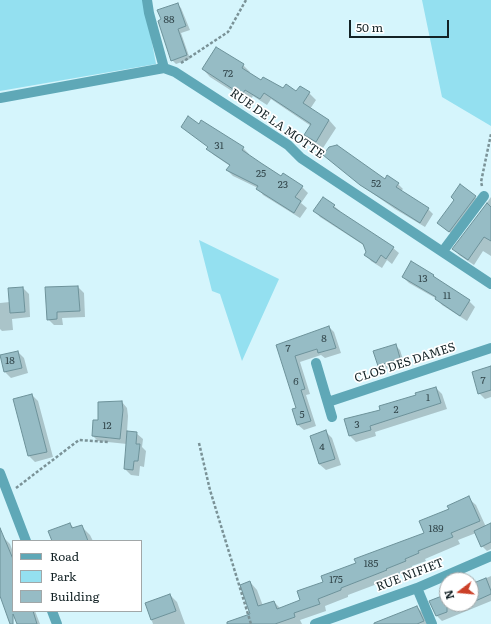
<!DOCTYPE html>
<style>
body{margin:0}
#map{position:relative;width:491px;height:624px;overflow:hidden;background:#d5f5fc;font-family:Literata,serif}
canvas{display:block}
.legend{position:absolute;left:12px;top:540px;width:130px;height:72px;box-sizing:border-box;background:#fff;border:1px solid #a1a7a8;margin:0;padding:5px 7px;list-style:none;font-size:12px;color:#132225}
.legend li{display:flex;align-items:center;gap:8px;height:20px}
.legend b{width:20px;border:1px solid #a1a7a8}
.north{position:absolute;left:439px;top:572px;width:40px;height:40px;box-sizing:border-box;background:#fff;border:1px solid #a1a7a8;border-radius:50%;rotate:254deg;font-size:11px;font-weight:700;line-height:16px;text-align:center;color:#132225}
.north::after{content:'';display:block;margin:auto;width:14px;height:18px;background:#cb4028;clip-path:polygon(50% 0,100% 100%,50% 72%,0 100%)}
.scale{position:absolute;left:349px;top:20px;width:100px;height:18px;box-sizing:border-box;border:2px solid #132225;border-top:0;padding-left:5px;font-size:12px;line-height:14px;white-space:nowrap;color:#132225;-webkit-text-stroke:3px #fff;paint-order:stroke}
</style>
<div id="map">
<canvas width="491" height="624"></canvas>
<ul class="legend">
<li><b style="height:5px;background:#5fa8b7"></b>Road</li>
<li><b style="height:11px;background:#94e0f0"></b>Park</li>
<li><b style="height:11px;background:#96bcc5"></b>Building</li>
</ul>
<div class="north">N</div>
<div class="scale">50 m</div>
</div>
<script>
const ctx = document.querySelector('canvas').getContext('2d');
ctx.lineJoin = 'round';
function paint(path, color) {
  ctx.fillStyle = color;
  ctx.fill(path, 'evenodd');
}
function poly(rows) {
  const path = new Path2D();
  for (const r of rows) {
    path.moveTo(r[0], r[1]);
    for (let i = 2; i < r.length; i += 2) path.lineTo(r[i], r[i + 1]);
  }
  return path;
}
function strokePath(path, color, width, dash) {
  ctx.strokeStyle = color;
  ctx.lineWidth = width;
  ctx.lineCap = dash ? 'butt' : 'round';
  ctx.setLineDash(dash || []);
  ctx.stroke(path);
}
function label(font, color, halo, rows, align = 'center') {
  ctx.font = font + ' Literata,serif';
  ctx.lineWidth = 3.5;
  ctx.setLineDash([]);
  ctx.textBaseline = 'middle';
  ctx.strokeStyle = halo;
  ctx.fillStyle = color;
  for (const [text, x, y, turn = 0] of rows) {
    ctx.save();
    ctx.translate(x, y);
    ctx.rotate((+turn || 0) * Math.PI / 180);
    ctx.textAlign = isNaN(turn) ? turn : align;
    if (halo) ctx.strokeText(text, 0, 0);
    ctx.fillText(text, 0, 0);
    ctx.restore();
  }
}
const green = poly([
 [0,0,144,0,156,64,0,91],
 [422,0,491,0,491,126,442,97],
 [199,240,279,279,242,361,220,294,212,291]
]);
const shadow = poly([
 [177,4,181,8,190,30,181,33,190,59,176,64,172,60],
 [243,65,250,72,249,73,261,81,284,89,296,92,309,93,316,100,310,109,329,120,336,128,323,148,313,142,305,135,311,126,271,99,267,105,253,96,249,102,210,77,203,69],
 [199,125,243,148,249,154,248,155,282,178,302,187,308,193,301,203,307,208,300,218,263,195,258,188,233,176,227,170,230,166,214,155,208,149,209,147,182,126],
 [324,155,385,181,398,184,403,189,401,191,428,209,433,214,425,227,395,209,362,186],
 [475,197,480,201,454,236,443,227],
 [491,197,491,256,483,251,474,265,459,255,454,249],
 [323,198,334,206,340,211,339,212,393,248,399,253,392,264,387,260,382,268,371,261,366,255,367,252,365,246,320,217,315,211],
 [433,275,438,281,469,301,475,307,467,321,442,305,437,299,409,283,403,277],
 [78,287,84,293,85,317,62,318,63,325,54,325,48,319,46,288],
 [23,288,29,294,30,317,12,319,13,330,2,331,0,329,0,303,10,302],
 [329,327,334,332,341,353,325,358,321,355,300,362,310,394,306,395,316,426,304,430,298,425,293,410,298,408,277,345],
 [395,345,400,350,404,363,383,370,379,365],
 [18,352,24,358,28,373,11,378,5,372],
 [491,367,491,397,485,399,479,393],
 [436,388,442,394,447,409,375,432,376,436,356,442,350,436,345,420,382,410],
 [32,395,38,401,53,457,35,462,29,456,14,400],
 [122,402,127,408,128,416,127,432,136,433,143,439,142,447,146,451,144,467,140,466,139,476,131,475,125,469,127,444,98,441,93,436,99,421],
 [326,432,332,438,341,465,326,470,319,464,311,436],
 [468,498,476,505,486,527,491,524,491,549,487,551,482,546,476,533,458,540,460,544,425,559,426,561,412,566,412,568,393,576,393,578,348,595,348,597,325,606,326,611,300,620,302,624,235,624,251,615,250,582,257,590,263,606,274,602,281,609,302,600,324,583,357,564,425,533,450,510],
 [70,524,75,529,81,526,90,535,93,541,53,541],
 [4,538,10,544,13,552,13,611,35,611,40,624,20,624,15,615,12,616,0,594,0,540],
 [491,576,491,601,442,621,437,616,431,602,447,595,447,604,471,604,471,585],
 [170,595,177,602,185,624,153,624,146,603],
 [417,607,423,613,428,624,376,624]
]);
const building = poly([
 [178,3,186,26,178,29,187,55,171,61,158,21,161,19,157,10,178,3],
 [216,47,244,64,242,68,261,80,263,77,283,88,286,84,296,91,300,86,310,92,303,103,329,120,316,142,304,135,311,124,264,93,260,99,245,90,242,95,202,69,216,47],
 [188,116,199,124,201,120,244,147,242,150,261,163,281,176,283,173,303,186,295,197,301,201,294,213,256,189,258,186,226,170,230,165,206,149,208,147,181,127,188,116],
 [337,145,385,179,387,175,399,183,396,187,429,208,420,223,360,185,323,155,329,147,337,145],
 [460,184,476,196,449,232,437,223,454,200,451,197,460,184],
 [323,197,335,205,333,207,394,247,386,259,381,255,376,263,364,255,366,252,363,244,313,211,323,197],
 [487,203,491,207,491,241,484,237,468,260,452,249,487,203],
 [411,261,434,275,433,276,470,300,460,316,435,299,436,297,402,277,411,261],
 [78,286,80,311,57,312,57,319,47,320,45,287,78,286],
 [23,287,25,312,10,313,8,288,23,287],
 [329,326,336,348,318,353,317,349,295,356,305,389,301,390,311,421,297,425,292,409,296,408,276,345,329,326],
 [396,344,400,358,378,366,373,351,396,344],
 [18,351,22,368,4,372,0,355,18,351],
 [491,366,491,390,478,394,472,372,491,366],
 [436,387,441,403,370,426,371,430,349,436,344,419,380,410,379,406,416,395,415,393,436,387],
 [32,394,47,452,28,456,13,399,32,394],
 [122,401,123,410,120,439,92,436,93,420,98,420,98,402,122,401],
 [326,430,335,459,319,464,310,436,326,430],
 [127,431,137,432,136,444,140,444,138,461,134,461,133,470,124,469,127,431],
 [469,496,480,521,451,533,453,537,418,551,419,553,405,559,406,561,386,569,387,570,341,588,341,590,318,599,320,604,294,613,295,617,275,624,227,624,227,622,250,614,240,585,250,581,258,606,274,601,277,609,300,600,297,591,323,582,321,576,356,563,354,559,424,533,419,521,449,509,447,506,469,496],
 [70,523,72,528,82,525,88,541,52,541,48,531,70,523],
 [491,523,491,542,481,547,474,531,491,523],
 [0,528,13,559,13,611,33,611,37,624,17,624,13,614,13,624,10,624,0,596,0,528],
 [486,578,491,591,491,594,471,603,471,584,486,578],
 [170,594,176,611,151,620,145,603,170,594],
 [447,594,447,612,436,616,429,601,447,594],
 [417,606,424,621,417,624,374,624,374,623,417,606]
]);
const path = poly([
 [181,63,228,32,246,0],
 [482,186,481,182,491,134],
 [199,443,210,490,251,624],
 [16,488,79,440,108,442]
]);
const minor = poly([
 [147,0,149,13,164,68],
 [0,98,164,68,175,72,288,145,301,158,491,284],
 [443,251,484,196],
 [316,363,332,417],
 [328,402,491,348],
 [0,473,26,541],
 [417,588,432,624],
 [52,611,57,624],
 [315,624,417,588,491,556]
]);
const numberNames = [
 ["88",169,20],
 ["72",228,74],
 ["31",219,146],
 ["25",261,174],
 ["52",376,184],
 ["23",283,185],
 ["13",423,279],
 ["11",447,296],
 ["8",324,339],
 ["7",288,349],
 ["18",10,361],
 ["7",483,381],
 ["6",296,382],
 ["1",428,398],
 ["2",396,410],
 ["5",302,415],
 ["3",357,425],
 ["12",107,426],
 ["4",322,447],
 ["189",436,529],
 ["185",371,564],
 ["175",336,580]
];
const streetNames = [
 ["RUE DE LA MOTTE",277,124,35],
 ["CLOS DES DAMES",405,363,-18],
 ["RUE NIFIET",410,575,-21]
];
paint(green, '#94e0f0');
paint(shadow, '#0003');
paint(building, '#96bcc5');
strokePath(building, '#6d929a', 1);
strokePath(path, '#7a9297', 2.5, [3, 2]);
strokePath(minor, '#5fa8b7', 10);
label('10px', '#34484d', null, numberNames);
label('12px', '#132225', '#fff', streetNames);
</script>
